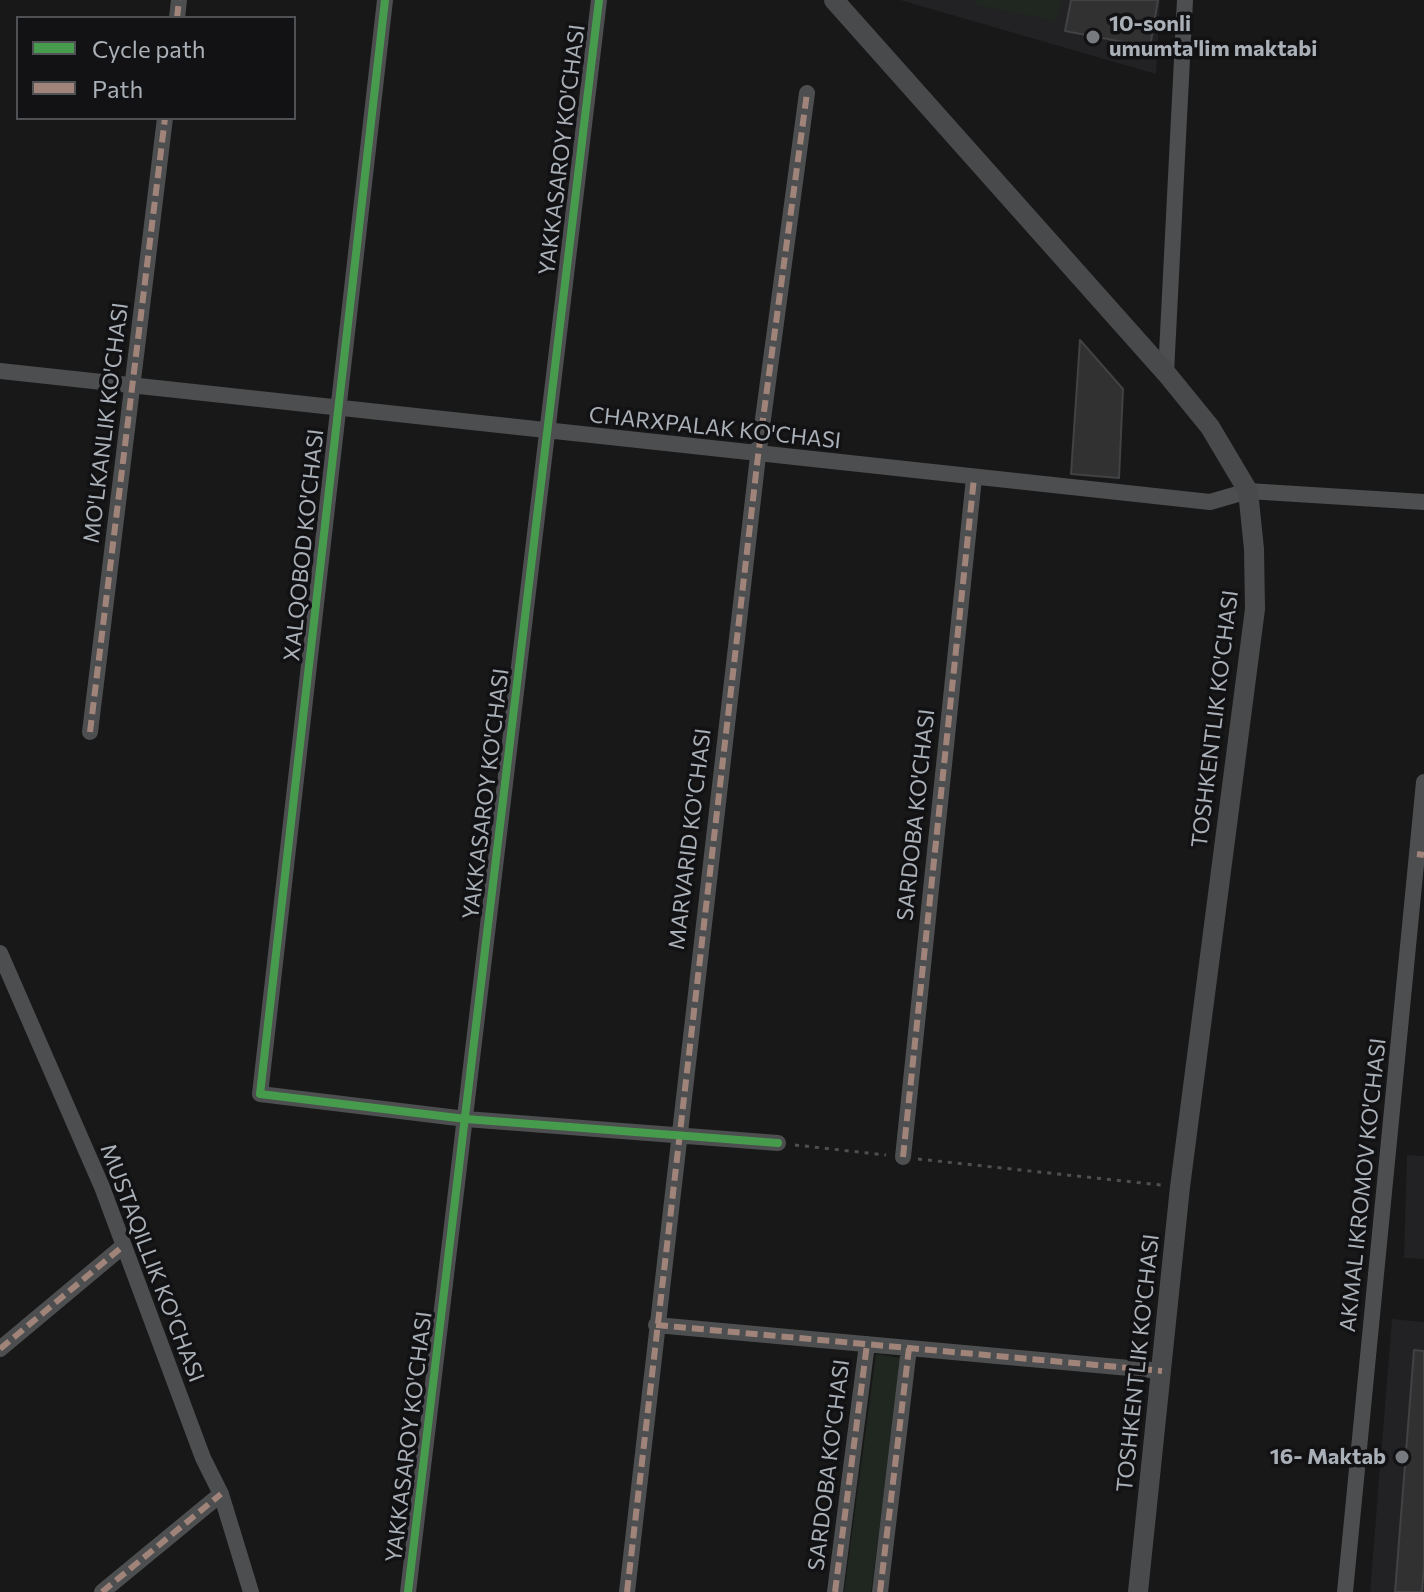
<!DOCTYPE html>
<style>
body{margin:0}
#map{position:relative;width:1424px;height:1592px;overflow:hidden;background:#181818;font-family:Commissioner,sans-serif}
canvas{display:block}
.legend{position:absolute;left:16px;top:16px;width:280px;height:104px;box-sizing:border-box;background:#121214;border:2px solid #4f5155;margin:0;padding:10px 14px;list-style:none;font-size:24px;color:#aab0b7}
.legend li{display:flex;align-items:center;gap:16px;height:40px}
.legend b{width:40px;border:2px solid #4f5155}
</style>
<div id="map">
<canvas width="1424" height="1592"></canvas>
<ul class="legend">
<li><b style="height:10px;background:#469c4c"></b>Cycle path</li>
<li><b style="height:10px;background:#a18479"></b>Path</li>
</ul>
</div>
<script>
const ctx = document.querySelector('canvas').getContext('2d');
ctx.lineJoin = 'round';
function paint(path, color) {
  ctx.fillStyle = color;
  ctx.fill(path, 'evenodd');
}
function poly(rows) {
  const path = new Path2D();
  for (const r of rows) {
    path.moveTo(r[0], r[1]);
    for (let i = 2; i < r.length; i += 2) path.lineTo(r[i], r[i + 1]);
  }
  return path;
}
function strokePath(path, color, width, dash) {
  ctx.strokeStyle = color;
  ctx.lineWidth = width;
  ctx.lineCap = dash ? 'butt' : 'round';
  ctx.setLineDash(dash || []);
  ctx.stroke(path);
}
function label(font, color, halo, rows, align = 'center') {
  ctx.font = font + ' Commissioner,sans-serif';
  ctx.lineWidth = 7;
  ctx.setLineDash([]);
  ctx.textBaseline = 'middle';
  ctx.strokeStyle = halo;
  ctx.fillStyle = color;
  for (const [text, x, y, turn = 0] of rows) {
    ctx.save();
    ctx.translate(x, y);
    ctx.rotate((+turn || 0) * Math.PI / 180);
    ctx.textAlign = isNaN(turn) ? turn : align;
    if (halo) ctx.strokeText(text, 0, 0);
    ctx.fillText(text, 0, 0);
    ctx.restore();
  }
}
const built = poly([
 [900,0,1160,0,1156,74],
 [1407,1155,1424,1156,1424,1259,1404,1258],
 [1392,1319,1424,1322,1424,1592,1370,1592]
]);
const green = poly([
 [976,0,1061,0,1057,21,975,5],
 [876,1354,902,1358,871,1592,844,1592]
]);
const building = poly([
 [1071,0,1158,0,1150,47,1065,31,1071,0],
 [1080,340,1123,389,1119,478,1071,474,1080,340],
 [1414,1350,1424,1351,1424,1564,1422,1592,1395,1592,1414,1350]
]);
const path = poly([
 [795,1145,886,1155],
 [918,1159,1161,1185]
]);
const minor = poly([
 [385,0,260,1094,466,1119,778,1143],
 [177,18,179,0],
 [0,371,1210,502,1248,491,1424,502],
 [1166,373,1185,0],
 [90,732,165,118],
 [0,953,102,1187,203,1458,221,1494,251,1592],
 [903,1157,974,478],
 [656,1325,1162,1371],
 [0,1349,122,1247],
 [102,1592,221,1494],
 [408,1592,599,0],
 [627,1592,758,456,807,93],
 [835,1592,867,1344],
 [880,1592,909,1348],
 [1345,1592,1424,782]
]);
const major = poly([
 [834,0,1166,373,1210,427,1248,491,1254,549,1255,609,1180,1187,1138,1592]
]);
const quiet = poly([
 [177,18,179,0],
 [90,732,165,118],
 [1417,854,1424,855],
 [903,1157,974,478],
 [656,1325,1162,1371],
 [0,1349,122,1247],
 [102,1592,221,1494],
 [627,1592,758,456,807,93],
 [835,1592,867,1344],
 [880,1592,909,1348]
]);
const cycleway = poly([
 [385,0,260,1094,466,1119,778,1143],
 [408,1592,599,0]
]);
const markers = [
 [1093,37,8,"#777b7f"],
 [1402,1457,8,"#777b7f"]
];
const poiNames = [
 ["10-sonli",1109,24],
 ["umumta'lim maktabi",1109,49],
 ["16- Maktab",1386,1457,"right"]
];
const streetNames = [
 ["YAKKASAROY KO'CHASI",562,150,-83],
 ["MO'LKANLIK KO'CHASI",106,423,-83],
 ["CHARXPALAK KO'CHASI",715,428,6],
 ["XALQOBOD KO'CHASI",304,545,-84],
 ["TOSHKENTLIK KO'CHASI",1215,719,-83],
 ["YAKKASAROY KO'CHASI",486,794,-83],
 ["SARDOBA KO'CHASI",916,815,-84],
 ["MARVARID KO'CHASI",690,839,-83],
 ["AKMAL IKROMOV KO'CHASI",1363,1185,-84],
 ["MUSTAQILLIK KO'CHASI",152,1263,69],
 ["TOSHKENTLIK KO'CHASI",1138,1363,-84],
 ["YAKKASAROY KO'CHASI",409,1437,-83],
 ["SARDOBA KO'CHASI",829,1465,-83]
];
paint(built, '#222224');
paint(green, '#202620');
paint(building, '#313132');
strokePath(building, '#404244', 2);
strokePath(path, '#4e4f51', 3, [4, 6]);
strokePath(minor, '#4c4e50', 16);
strokePath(major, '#494a4c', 20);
strokePath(quiet, '#a18479', 6, [12, 6]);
strokePath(cycleway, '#469c4c', 8);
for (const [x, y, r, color] of markers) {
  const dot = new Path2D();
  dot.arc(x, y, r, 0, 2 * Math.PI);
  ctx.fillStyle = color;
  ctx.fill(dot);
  strokePath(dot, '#121214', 3);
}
label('bold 22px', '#aab0b7', '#121214', poiNames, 'left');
label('22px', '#aab0b7', '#121214', streetNames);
</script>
